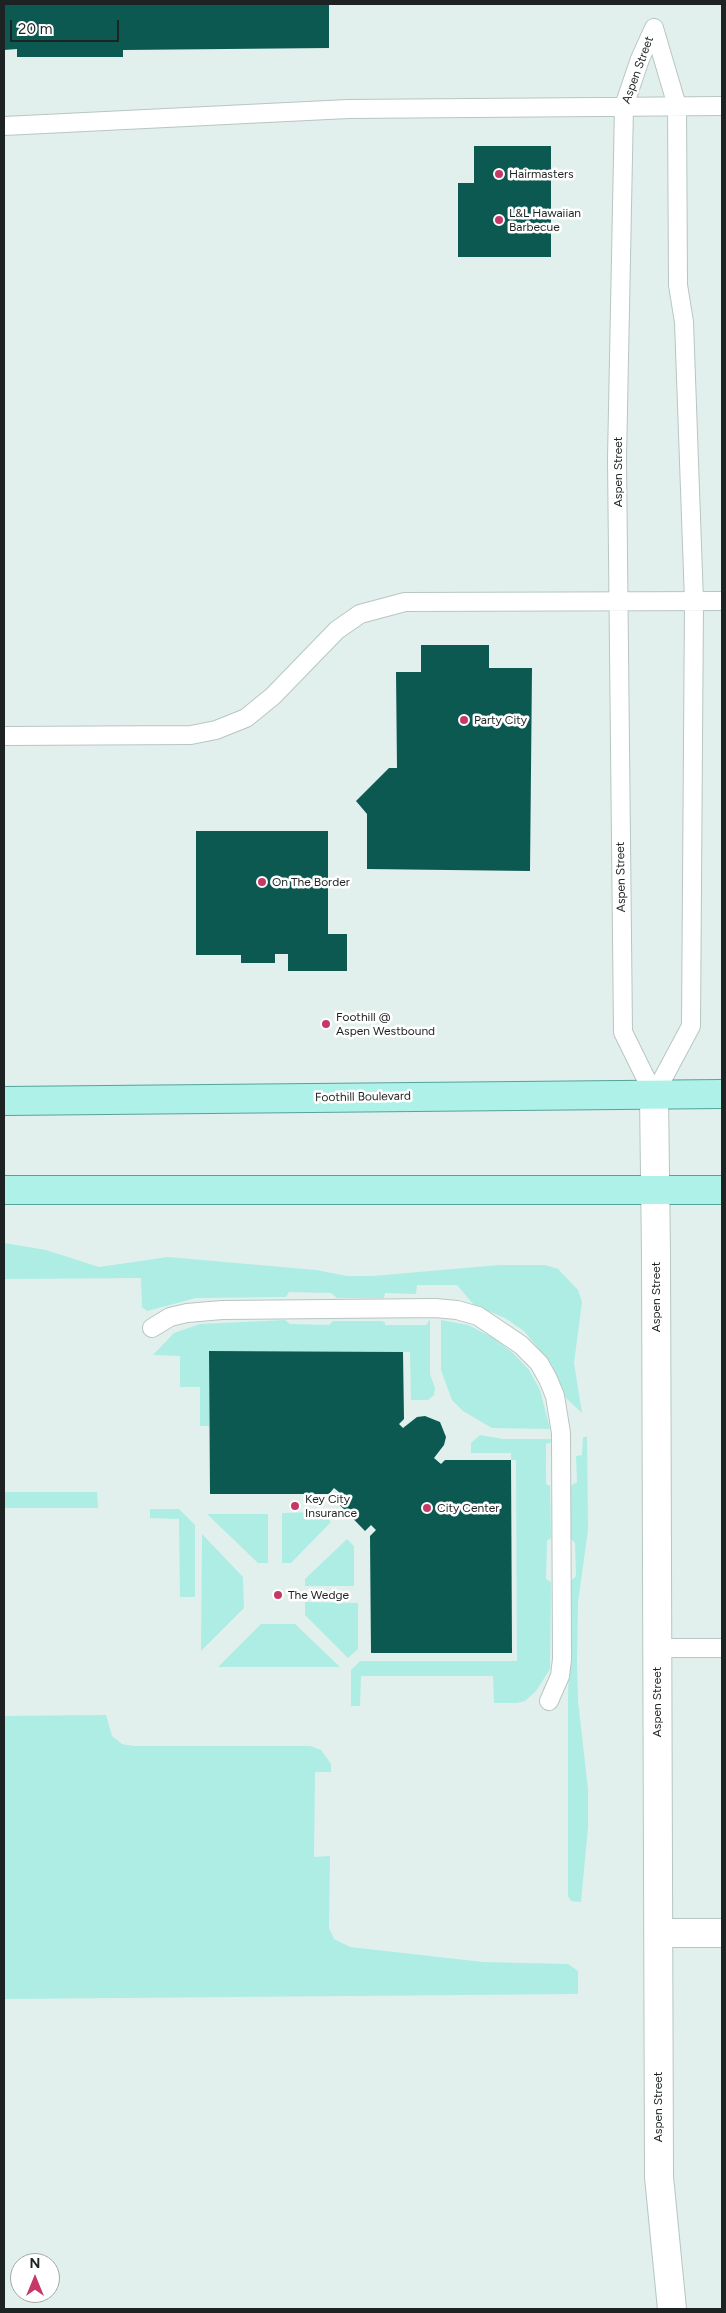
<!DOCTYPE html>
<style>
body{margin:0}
#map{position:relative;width:726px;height:2313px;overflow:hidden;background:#e1f0ed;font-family:Figtree,sans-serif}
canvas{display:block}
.frame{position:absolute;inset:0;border:5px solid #1d2322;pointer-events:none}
.north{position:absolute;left:10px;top:2253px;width:50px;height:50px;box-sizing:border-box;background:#fff;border:1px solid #a5a7a7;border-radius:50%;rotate:0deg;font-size:14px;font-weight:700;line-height:20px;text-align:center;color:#1d2322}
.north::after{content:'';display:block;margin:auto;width:18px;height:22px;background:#c63967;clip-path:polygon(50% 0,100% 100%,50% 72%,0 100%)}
.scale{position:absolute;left:10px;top:20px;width:109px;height:22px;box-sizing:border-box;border:2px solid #1d2322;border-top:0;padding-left:6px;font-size:15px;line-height:18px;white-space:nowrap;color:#1d2322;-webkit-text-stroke:4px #fff;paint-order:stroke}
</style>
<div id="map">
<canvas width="726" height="2313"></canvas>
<div class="frame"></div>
<div class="north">N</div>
<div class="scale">20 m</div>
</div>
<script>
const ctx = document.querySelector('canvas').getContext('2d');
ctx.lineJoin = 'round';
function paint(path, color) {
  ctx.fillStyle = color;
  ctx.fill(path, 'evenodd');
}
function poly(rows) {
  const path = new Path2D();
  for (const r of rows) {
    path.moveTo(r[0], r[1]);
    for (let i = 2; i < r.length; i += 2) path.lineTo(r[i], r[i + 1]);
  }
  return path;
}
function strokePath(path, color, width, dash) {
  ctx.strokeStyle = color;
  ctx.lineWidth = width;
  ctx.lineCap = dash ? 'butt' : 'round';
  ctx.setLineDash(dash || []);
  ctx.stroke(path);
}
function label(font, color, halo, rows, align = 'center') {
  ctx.font = font + ' Figtree,sans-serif';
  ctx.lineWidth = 5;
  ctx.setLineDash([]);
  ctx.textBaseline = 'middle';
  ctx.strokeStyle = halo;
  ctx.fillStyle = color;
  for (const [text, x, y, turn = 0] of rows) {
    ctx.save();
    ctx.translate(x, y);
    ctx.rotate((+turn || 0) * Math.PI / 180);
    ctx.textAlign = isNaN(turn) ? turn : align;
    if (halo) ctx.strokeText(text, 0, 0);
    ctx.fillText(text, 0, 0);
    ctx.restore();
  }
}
const green = poly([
 [4,1243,46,1250,99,1267,168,1257,316,1270,347,1276,373,1276,499,1265,545,1265,558,1269,578,1290,582,1302,574,1363,582,1413,566,1398,552,1365,524,1331,505,1318,474,1305,457,1285,417,1285,416,1294,385,1293,384,1298,337,1298,331,1293,289,1292,286,1297,196,1298,147,1311,142,1307,141,1278,4,1279],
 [430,1319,430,1374,435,1388,434,1395,428,1400,411,1400,410,1352,209,1351,209,1426,200,1426,200,1387,180,1387,180,1356,153,1355,174,1333,200,1324,285,1320,290,1324,329,1325,333,1321,381,1321,385,1322,385,1325,426,1325],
 [441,1320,468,1325,492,1337,513,1353,529,1370,540,1390,550,1429,492,1428,463,1411,452,1400,441,1370],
 [480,1435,503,1439,552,1439,550,1443,546,1444,546,1484,550,1486,551,1538,547,1541,546,1579,551,1582,550,1669,536,1691,525,1701,517,1703,494,1703,493,1676,361,1676,360,1706,351,1706,351,1670,360,1661,517,1661,516,1460,511,1460,511,1453,471,1453,471,1443],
 [583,1437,587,1437,588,1530,578,1602,577,1662,578,1701,588,1789,588,1827,581,1902,571,1901,568,1896,568,1701,570,1582,576,1576,575,1543,571,1539,571,1486,577,1482,576,1456,582,1455],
 [4,1492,97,1492,98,1508,4,1508],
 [150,1509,179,1509,195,1525,195,1597,180,1597,179,1519,150,1518],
 [322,1512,331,1522,291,1563,282,1563,282,1513],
 [207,1514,268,1514,268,1563,258,1563],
 [202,1534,243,1577,244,1608,201,1651],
 [347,1539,354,1546,354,1586,305,1586,305,1579],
 [305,1602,358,1603,358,1649,348,1658,305,1615],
 [261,1624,295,1624,340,1667,218,1667],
 [106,1715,112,1736,122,1744,133,1746,310,1746,321,1750,331,1764,331,1772,315,1772,314,1857,330,1856,329,1928,334,1939,350,1947,483,1962,568,1964,578,1971,578,1994,4,1999,4,1716]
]);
const building = poly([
 [4,4,329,4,329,48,123,50,123,57,17,57,17,49,4,50],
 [474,146,551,146,551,257,458,257,458,183,474,183],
 [421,645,489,645,489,668,532,668,530,871,367,869,367,814,356,801,389,768,397,768,396,672,421,672],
 [196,831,328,831,328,934,347,934,347,971,288,971,288,954,275,954,275,963,241,963,241,955,196,955],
 [209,1351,403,1352,404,1419,399,1424,403,1428,417,1417,425,1416,440,1422,446,1437,444,1445,434,1458,441,1464,445,1460,511,1460,512,1653,371,1653,370,1536,376,1530,371,1525,365,1531,334,1499,340,1493,334,1488,329,1494,210,1494]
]);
const lane = poly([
 [654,28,677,106,678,285,684,322,694,601,691,1026,654,1095],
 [654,28,640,59,624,106,617,459,623,1032,654,1095],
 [4,126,348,109,722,106],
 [4,736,191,735,216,730,246,718,273,696,337,630,360,614,405,602,722,601],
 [152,1328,170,1317,187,1313,222,1310,435,1308,457,1310,478,1316,521,1345,539,1363,548,1379,555,1396,561,1433,562,1659,560,1676,549,1701],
 [657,1648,722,1648]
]);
const street = poly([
 [659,1933,722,1933]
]);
const secondary = poly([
 [654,1095,656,1255,659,2177,672,2309]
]);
const primary = poly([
 [4,1101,722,1094],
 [4,1190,722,1190]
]);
const markers = [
 [499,174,5,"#c63967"],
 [499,220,5,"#c63967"],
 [464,720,5,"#c63967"],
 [262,882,5,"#c63967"],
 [326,1024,5,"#c63967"],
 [295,1506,5,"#c63967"],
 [427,1508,5,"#c63967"],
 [278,1595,5,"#c63967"]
];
const streetNames = [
 ["Aspen Street",638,70,-70],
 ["Aspen Street",618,472,-90],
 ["Aspen Street",621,877,-91],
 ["Foothill Boulevard",363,1097,-1],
 ["Aspen Street",656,1297,-90],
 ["Aspen Street",657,1702,-90],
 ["Aspen Street",658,2107,-90]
];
const poiNames = [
 ["Hairmasters",509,174],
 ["L&L Hawaiian",509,213],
 ["Barbecue",509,227],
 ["Party City",474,720],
 ["On The Border",272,882],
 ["Foothill @",336,1017],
 ["Aspen Westbound",336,1031],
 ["Key City",305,1499],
 ["Insurance",305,1513],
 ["City Center",437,1508],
 ["The Wedge",288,1595]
];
paint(green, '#adede4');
paint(building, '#0c5952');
strokePath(lane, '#b7c6c3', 20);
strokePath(street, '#b7c6c3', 30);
strokePath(secondary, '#b7c6c3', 30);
strokePath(primary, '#58a29a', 30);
strokePath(lane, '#fff', 18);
strokePath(street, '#fff', 28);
strokePath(secondary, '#fff', 28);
strokePath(primary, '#aef1e9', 28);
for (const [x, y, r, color] of markers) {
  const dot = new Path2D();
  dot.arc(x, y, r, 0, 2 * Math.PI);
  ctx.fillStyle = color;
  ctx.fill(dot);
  strokePath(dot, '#fff', 2);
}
label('12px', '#1d2322', '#fff', streetNames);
label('12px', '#1d2322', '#fff', poiNames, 'left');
</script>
